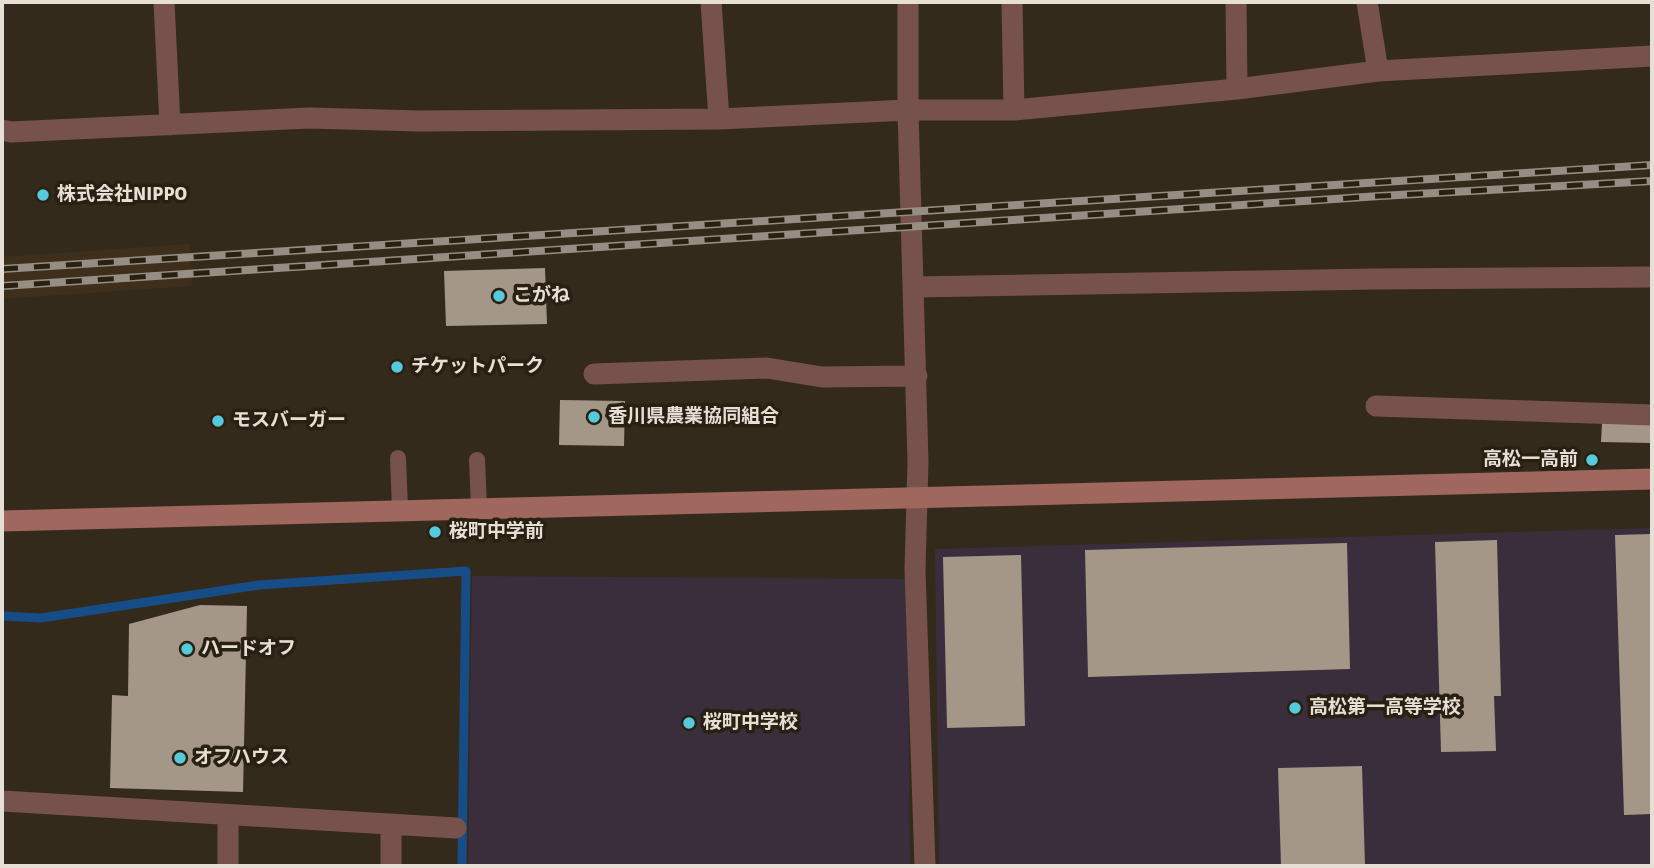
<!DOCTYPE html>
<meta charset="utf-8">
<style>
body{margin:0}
#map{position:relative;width:1654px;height:868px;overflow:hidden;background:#342a1c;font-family:Signika,sans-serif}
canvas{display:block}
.frame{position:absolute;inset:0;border:4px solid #e5dfd6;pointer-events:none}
</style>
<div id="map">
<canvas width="1654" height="868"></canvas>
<div class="frame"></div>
</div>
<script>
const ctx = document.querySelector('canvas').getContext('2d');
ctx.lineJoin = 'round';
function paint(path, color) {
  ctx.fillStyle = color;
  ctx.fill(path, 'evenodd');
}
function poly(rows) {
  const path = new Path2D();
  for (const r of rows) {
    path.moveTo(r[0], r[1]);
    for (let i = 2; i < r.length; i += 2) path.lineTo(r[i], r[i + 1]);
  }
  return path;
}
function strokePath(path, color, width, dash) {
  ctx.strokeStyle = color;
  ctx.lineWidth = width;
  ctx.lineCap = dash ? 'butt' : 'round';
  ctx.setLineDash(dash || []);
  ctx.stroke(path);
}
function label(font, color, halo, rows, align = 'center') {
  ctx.font = font + ' Signika,"Noto Sans JP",sans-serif';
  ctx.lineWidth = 7;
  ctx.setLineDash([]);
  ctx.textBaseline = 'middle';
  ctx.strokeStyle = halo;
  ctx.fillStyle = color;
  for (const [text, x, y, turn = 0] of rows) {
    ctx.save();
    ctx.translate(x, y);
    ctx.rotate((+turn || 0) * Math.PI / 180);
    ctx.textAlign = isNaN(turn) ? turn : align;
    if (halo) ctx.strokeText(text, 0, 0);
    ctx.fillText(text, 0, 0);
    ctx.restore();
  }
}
const built = poly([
 [189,244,192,286,2,299,2,257]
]);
const education = poly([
 [1652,528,1652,866,939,866,935,549],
 [472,576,907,579,910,866,468,866]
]);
const stream = poly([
 [3,616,41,618,259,585,466,571,462,866]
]);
const building = poly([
 [545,268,547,324,446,326,444,271],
 [560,400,625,401,624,446,559,445],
 [1602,423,1652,424,1652,443,1601,442],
 [1652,534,1652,814,1624,815,1615,535],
 [1497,540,1501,696,1494,696,1496,751,1441,752,1435,542],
 [1347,543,1350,669,1088,677,1085,550],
 [1021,555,1025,726,947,728,943,557],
 [200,605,247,606,243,792,110,788,112,695,128,696,129,624],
 [1362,766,1365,866,1281,866,1278,768]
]);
const lane = poly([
 [398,458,400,510],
 [477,460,479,508]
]);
const street = poly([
 [164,2,170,125],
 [711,2,719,119],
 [908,2,908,110,918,462,915,570,925,866],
 [1012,2,1014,110],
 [1236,2,1237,89],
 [1367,2,1378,71],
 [2,130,11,132,309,118,419,121,719,119,908,110,1014,110,1237,89,1378,71,1652,56],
 [915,287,1374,279,1652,277],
 [594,374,767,368,822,377,917,376],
 [1376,406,1652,415],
 [2,801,456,828],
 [391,824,391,866],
 [228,866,228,816]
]);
const secondary = poly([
 [2,521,1652,479]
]);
const rail = poly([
 [2,269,1652,165],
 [2,286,1380,196,1652,181]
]);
const markers = [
 [43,195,7,"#54cadc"],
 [499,296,7,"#54cadc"],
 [397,367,7,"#54cadc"],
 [594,417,7,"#54cadc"],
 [218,421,7,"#54cadc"],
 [1592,460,7,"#54cadc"],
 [435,532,7,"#54cadc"],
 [187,649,7,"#54cadc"],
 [1295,708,7,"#54cadc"],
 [689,723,7,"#54cadc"],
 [180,758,7,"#54cadc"]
];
const poiNames = [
 ["株式会社NIPPO",57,195],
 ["こがね",513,296],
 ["チケットパーク",411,367],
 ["香川県農業協同組合",608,417],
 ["モスバーガー",232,421],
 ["高松一高前",1578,460,"right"],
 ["桜町中学前",449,532],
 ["ハードオフ",201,649],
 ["高松第一高等学校",1309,708],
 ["桜町中学校",703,723],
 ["オフハウス",194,758]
];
paint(built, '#3d2f1b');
paint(education, '#3a2e3c');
strokePath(stream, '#164d87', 9);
paint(building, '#a49787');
strokePath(lane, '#77524c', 16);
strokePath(street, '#77524c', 21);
strokePath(secondary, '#a0675e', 21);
strokePath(rail, '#968e83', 8);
strokePath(rail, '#2a2012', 5, [16]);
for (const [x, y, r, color] of markers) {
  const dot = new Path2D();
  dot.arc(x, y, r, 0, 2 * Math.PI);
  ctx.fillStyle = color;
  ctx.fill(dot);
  strokePath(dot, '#2a2012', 2.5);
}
label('bold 19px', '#e5dfd6', '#2a2012', poiNames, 'left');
</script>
